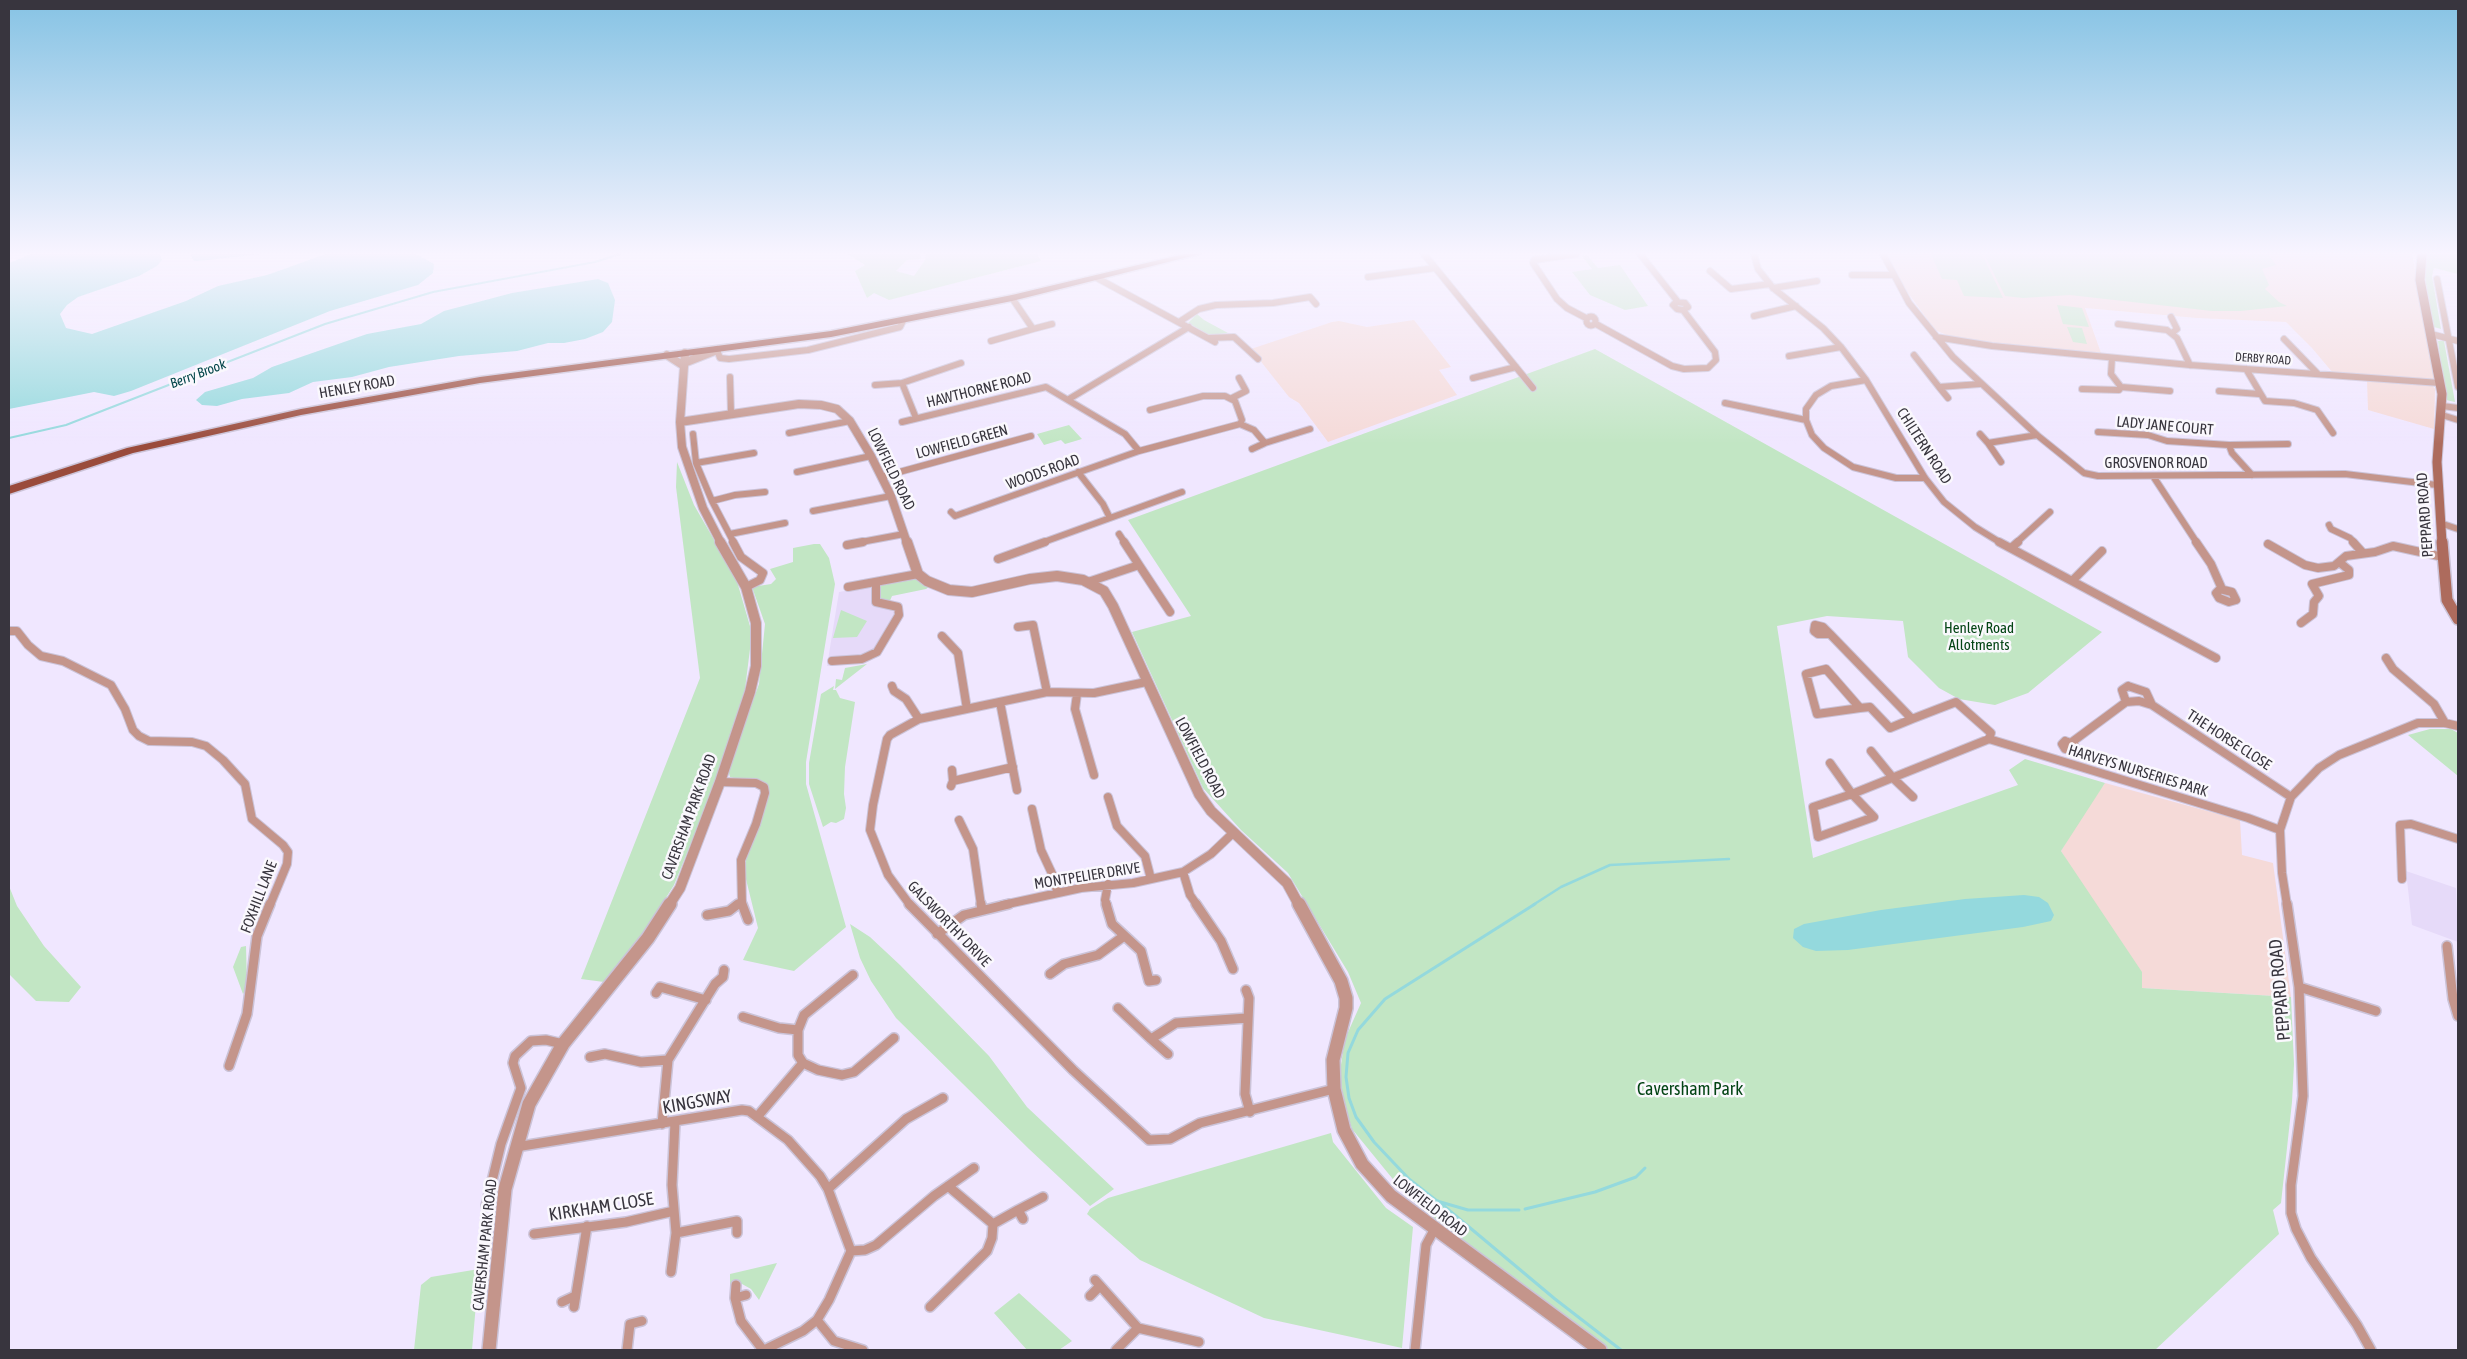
<!DOCTYPE html>
<style>
body{margin:0}
#map{position:relative;width:2467px;height:1359px;overflow:hidden;background:#f0e7ff;font-family:"Asap Condensed",sans-serif}
canvas{display:block}
.frame{position:absolute;inset:0;border:10px solid #38353e;pointer-events:none}
</style>
<div id="map">
<canvas width="2467" height="1359"></canvas>
<div class="frame"></div>
</div>
<script>
const ctx = document.querySelector('canvas').getContext('2d');
ctx.lineJoin = 'round';
function paint(path, color) {
  ctx.fillStyle = color;
  ctx.fill(path, 'evenodd');
}
function poly(rows) {
  const path = new Path2D();
  for (const r of rows) {
    if (r.length === 3) {
      path.moveTo(r[0] + r[2], r[1]);
      path.arc(r[0], r[1], r[2], 0, 2 * Math.PI);
      continue;
    }
    path.moveTo(r[0], r[1]);
    for (let i = 2; i < r.length; i += 2) path.lineTo(r[i], r[i + 1]);
  }
  return path;
}
function strokePath(path, color, width, dash) {
  ctx.strokeStyle = color;
  ctx.lineWidth = width;
  ctx.lineCap = dash ? 'butt' : 'round';
  ctx.setLineDash(dash || []);
  ctx.stroke(path);
}
function label(font, color, halo, rows, align = 'center') {
  ctx.font = font + ' "Asap Condensed",sans-serif';
  ctx.lineWidth = 5;
  ctx.setLineDash([]);
  ctx.textBaseline = 'middle';
  ctx.strokeStyle = halo;
  ctx.fillStyle = color;
  for (const [text, x, y, turn = 0] of rows) {
    ctx.save();
    ctx.translate(x, y);
    ctx.rotate((+turn || 0) * Math.PI / 180);
    ctx.textAlign = isNaN(turn) ? turn : align;
    if (halo) ctx.strokeText(text, 0, 0);
    ctx.fillText(text, 0, 0);
    ctx.restore();
  }
}
const built = poly([
 [879,585,880,601,901,607,879,653,860,663,827,666,839,592],
 [2406,871,2456,888,2458,942,2412,925]
]);
const education = poly([
 [1886,254,2412,254,2435,381,2333,373,2312,348,2286,322,2197,318,2085,308,2101,353,1956,339,1935,330,1906,290],
 [1414,320,1451,367,1439,370,1457,395,1328,442,1299,403,1289,397,1251,349,1332,322,1339,321,1367,327],
 [2367,380,2431,384,2435,389,2434,429,2368,410],
 [2105,783,2240,820,2242,855,2273,863,2291,997,2142,988,2061,851,2079,819]
]);
const green = poly([
 [848,254,920,254,921,259,907,260,896,271,914,276,925,260,926,254,1037,254,1041,261,889,300,874,293,867,298,855,271,865,265],
 [1931,254,1982,254,2003,298,1964,296,1957,280,1942,279],
 [1984,254,2268,254,2276,265,2262,269,2269,285,2265,289,2279,302,2287,306,2241,311,2212,311,2070,295,2023,298,2005,296],
 [2427,254,2458,254,2458,274,2434,268,2432,276,2441,329,2434,327,2424,274,2423,264],
 [1587,255,1598,268,1620,265,1648,306,1625,310,1590,295,1572,272,1592,269,1582,256],
 [2057,305,2082,308,2089,327,2063,324],
 [1197,314,1204,320,1228,333,1209,335,1188,323],
 [2067,327,2082,328,2087,344,2073,342],
 [2438,341,2444,341,2455,402,2446,400],
 [1595,349,2102,632,2028,693,1995,705,1959,699,1939,688,1908,657,1903,621,1827,616,1777,626,1813,858,2018,785,2009,770,2025,759,2105,783,2061,851,2142,972,2142,988,2291,997,2294,1064,2292,1102,2281,1203,2273,1210,2279,1234,2155,1350,1598,1350,1405,1194,1352,1129,1338,1084,1345,1039,1361,1003,1348,972,1288,873,1241,830,1203,788,1132,632,1191,616,1128,520],
 [1069,425,1082,439,1065,444,1061,440,1044,445,1037,434],
 [677,462,694,505,736,578,752,633,745,689,709,799,674,885,638,942,604,982,581,979,700,678,676,487],
 [814,544,820,544,829,558,835,584,806,762,806,784,846,927,794,971,743,960,758,928,743,867,761,822,769,792,767,787,730,777,728,770,759,684,765,624,752,587,771,584,776,579,770,569,793,562,793,548],
 [918,574,933,584,926,589,892,596,889,603,880,601,879,585],
 [841,610,867,621,857,637,833,638],
 [867,664,835,689,836,679,842,680,845,668],
 [834,686,833,690,836,690,840,698,855,702,845,767,844,794,846,808,844,819,836,823,831,822,823,827,809,784,809,763,821,694],
 [2430,729,2451,729,2458,733,2458,776,2408,735],
 [9,886,17,906,44,946,81,987,69,1002,36,1001,9,974],
 [850,924,870,937,900,965,989,1056,1027,1107,1114,1189,1090,1206,1029,1149,896,1018,871,981,860,958],
 [246,946,247,987,243,994,233,967,241,947],
 [1331,1133,1333,1142,1386,1208,1413,1227,1402,1348,1264,1318,1140,1260,1087,1214,1090,1209,1108,1198],
 [777,1263,759,1300,751,1289,742,1284,730,1287,730,1274],
 [479,1269,472,1350,414,1350,421,1285,431,1277],
 [1019,1293,1072,1341,1059,1350,1027,1350,994,1313]
]);
const water = poly([
 [32,254,160,254,162,260,157,266,139,276,78,297,67,305,60,314,66,328,92,334,186,301,218,286,267,275,326,254,416,254,434,264,433,273,418,285,330,311,131,391,114,396,94,392,9,409,9,263],
 [190,254,261,254,198,261,194,261],
 [598,279,608,283,615,300,612,322,603,332,585,339,564,343,548,343,517,351,459,356,389,367,352,377,313,382,289,393,242,399,217,406,202,405,196,400,205,392,253,378,272,367,367,334,421,324,444,311,512,293],
 [2024,895,2039,897,2048,903,2054,915,2051,921,2023,927,1848,950,1816,951,1803,947,1793,938,1794,929,1804,924,1881,910,1965,899]
]);
const streamFar2 = poly([
 [9,438,66,425,325,324,433,292,595,262,620,254]
]);
const streamFar1 = poly([
 [1533,905,1561,887,1610,865,1729,859]
]);
const stream = poly([
 [1438,1201,1555,1299,1621,1350],
 [1525,1209,1595,1192,1636,1177,1645,1168],
 [1519,1210,1468,1210,1437,1201,1409,1179,1374,1142,1356,1117,1349,1098,1346,1077,1348,1053,1358,1030,1385,999,1535,904]
]);
const minorFar2 = poly([
 [1424,254,1533,388],
 [1576,254,1534,260,1533,263,1557,299,1567,308,1586,318],
 [1640,254,1678,302],
 [1754,254,1758,269,1773,288,1823,328,1841,347,1866,380,1925,478,1944,502,1975,527,2001,543],
 [1883,254,1909,303,1953,357,2037,435,2084,473,2098,476,2345,474,2437,485],
 [1710,271,1731,289,1770,284],
 [1852,275,1893,275],
 [1368,277,1435,268],
 [1097,278,1215,342],
 [2437,279,2458,387],
 [1773,288,1817,281],
 [1676,302,1685,303,1688,307,1683,310,1677,309,1673,305,1676,302],
 [1754,316,1796,306],
 [1591,321,4.5],
 [2171,317,2177,329,2172,333],
 [1179,322,1199,309,1216,305,1273,303,1310,297,1316,304],
 [1596,324,1672,366,1684,369,1708,368,1716,360,1715,352,1683,310],
 [2118,324,2167,330,2177,338,2190,365],
 [1033,329,1052,324],
 [2431,334,2458,341],
 [1936,337,1992,346,2190,365,2440,383],
 [1208,338,1234,337,1258,359],
 [2284,339,2318,374],
 [991,341,1033,329,1012,298],
 [717,350,720,358,729,359,808,350,900,327,903,321],
 [1914,355,1939,387],
 [1789,356,1841,347],
 [2246,369,2265,401,2294,403,2317,410,2333,433],
 [730,377,731,414],
 [1473,378,1516,367],
 [1866,380,1831,386,1816,395,1806,409,1806,420,1812,435,1824,448,1853,467,1896,478,1925,478],
 [902,383,961,363],
 [875,385,902,383,916,418],
 [2121,387,2170,391],
 [2082,389,2119,390,2121,387,2111,374,2112,358],
 [2219,391,2259,394],
 [1232,398,1246,391,1239,378],
 [1948,398,1939,387,1980,384],
 [1069,399,1189,327],
 [1725,403,1806,420],
 [2442,406,2458,408],
 [1150,410,1203,396,1225,396,1235,401,1242,420,1240,424],
 [2442,415,2458,420],
 [902,422,1046,387,1125,434,1139,451,955,516,951,512],
 [1240,424,1254,430,1265,443,1310,429],
 [2098,432,2148,435,2167,441,2229,445],
 [789,433,850,421],
 [693,434,696,463,712,501,734,543],
 [1980,434,1988,443],
 [1252,449,1265,443],
 [1139,451,1240,424],
 [2001,462,1988,443,2037,435],
 [696,463,754,453],
 [797,472,871,456],
 [1078,472,1103,504,1110,518,1182,492],
 [2252,475,2232,453,2229,445,2288,444],
 [2153,476,2197,543],
 [881,477,1031,436],
 [712,501,735,495,765,492],
 [813,511,891,496],
 [2440,523,2458,529],
 [2329,525,2331,529,2350,538,2355,543],
 [730,534,785,523],
 [1119,534,1125,543],
 [856,543,904,534],
 [1041,543,1110,518],
 [2016,543,2050,512]
]);
const minorFar1 = poly([
 [733,542,741,557,763,573,760,580,746,587],
 [1124,542,1139,565],
 [1999,542,2216,658],
 [2196,542,2211,564,2222,589],
 [2353,542,2363,553],
 [2268,544,2305,565,2318,568,2334,566,2346,556,2375,552,2393,546,2443,557],
 [847,545,863,542],
 [2011,548,2018,542],
 [998,559,1045,542],
 [2072,581,2102,551],
 [1088,582,1139,565,1170,612],
 [848,587,918,574],
 [2220,589,2232,592,2236,600,2229,602,2219,598,2216,593,2220,589],
 [2301,623,2313,614,2314,602,2319,596,2312,584,2349,575,2349,570,2339,562],
 [1815,625,1823,627,1830,634,1818,634,1814,631,1815,625],
 [1018,627,1033,625,1047,692],
 [9,631,17,631,28,645,41,656,63,661,111,685,125,709,133,730,139,736,149,741,192,742,206,746,223,760,245,784,252,819,283,845,288,852,287,864,270,905],
 [1830,634,1912,719,1956,702,1991,733,1989,739],
 [942,636,958,653,967,709],
 [2386,658,2393,669,2434,704,2445,723],
 [832,661,862,659,877,652,899,615,898,607,876,602,876,582],
 [1826,669,1860,708,1817,714,1806,674,1826,669],
 [892,686,894,691,906,699,919,719],
 [2128,686,2146,692,2152,705,2139,701,2126,702,2122,690,2128,686],
 [1077,694,1075,709,1094,775],
 [1000,702,1017,790],
 [2152,705,2291,797],
 [1860,708,1870,707,1890,728,1912,719],
 [2065,741,2074,744,2076,750,2065,749,2062,744,2065,741],
 [2072,742,2126,702],
 [1871,751,1893,778,1913,797],
 [1830,763,1852,794],
 [952,770,953,781],
 [720,782,756,783,764,787,765,793,756,824,741,860,742,905],
 [951,786,953,781,1013,767],
 [1852,794,1874,817,1818,837,1813,807,1852,794],
 [1852,794,1989,739,2248,818,2280,830],
 [1108,797,1117,826,1145,856,1151,879],
 [1032,809,1041,850,1055,880,1057,893],
 [959,820,973,849,981,905],
 [1183,872,1190,895,1197,905],
 [2402,879,2400,825,2411,824,2458,839],
 [737,905,741,902],
 [910,905,888,875,870,830,873,805,887,739,890,735,919,719,1047,692,1094,693,1146,682],
 [1003,905,1081,888,1133,883,1183,872,1211,854,1234,832],
 [1107,905,1105,900,1108,884],
 [2287,905,2282,873,2280,830,2291,797,2319,768,2339,755,2418,723,2445,723,2458,726]
]);
const minor = poly([
 [742,904,748,920],
 [909,904,1073,1070,1149,1140,1170,1139,1200,1123,1334,1089],
 [981,904,982,910],
 [1106,904,1112,924,1141,951,1149,981,1156,980],
 [1196,904,1221,941,1233,969],
 [2287,904,2299,987,2303,1096,2291,1185,2291,1213,2296,1229,2311,1258,2357,1325,2371,1350],
 [707,915,729,911,738,904],
 [937,934,964,915,1009,904],
 [2447,946,2453,999,2458,1016],
 [1050,974,1064,964,1098,955,1124,936],
 [2299,987,2376,1011],
 [1246,990,1249,998,1245,1094,1250,1112],
 [656,993,660,987,706,1000],
 [1118,1008,1151,1039,1176,1023,1247,1018],
 [743,1017,779,1028,798,1030],
 [1151,1039,1168,1054],
 [590,1057,605,1054,641,1062,668,1060],
 [803,1063,818,1070,842,1075,854,1072,894,1038],
 [229,1066,247,1014,257,936,270,904],
 [757,1117,803,1063,798,1055,798,1030,804,1015,853,975],
 [662,1124,668,1060,715,984,723,977,724,970],
 [516,1147,742,1110,749,1111,788,1140,820,1176,828,1189,851,1251,829,1300,817,1320,803,1331,764,1350],
 [828,1189,906,1119,943,1098],
 [486,1206,501,1144,521,1088,513,1063,515,1056,531,1041,546,1040,563,1044],
 [1018,1210,1043,1197],
 [993,1224,1018,1210,1023,1219],
 [676,1233,737,1221,737,1233],
 [534,1234,626,1222,674,1211],
 [851,1251,865,1250,876,1245,934,1196,974,1168],
 [671,1272,676,1233,672,1185,675,1122],
 [1095,1280,1138,1328],
 [736,1285,735,1298,741,1321,763,1350],
 [1090,1296,1100,1286],
 [735,1298,746,1295],
 [562,1302,575,1296],
 [574,1307,587,1226],
 [930,1307,987,1251,992,1238,993,1224,948,1186],
 [817,1320,834,1341,863,1350],
 [627,1350,630,1324,642,1321],
 [1116,1350,1138,1328,1199,1342],
 [1415,1350,1426,1245,1434,1230]
]);
const tertiaryFar2 = poly([
 [685,353,680,422,682,447,703,508,721,543],
 [667,355,684,366],
 [684,363,717,350],
 [680,422,799,404,821,405,837,409,850,421,871,456,891,496,907,543]
]);
const tertiaryFar1 = poly([
 [907,542,918,574,927,581,949,590,972,592,1030,579,1057,576,1083,580,1104,591,1113,606,1199,794,1211,811,1287,883,1299,905],
 [669,905,680,888,720,782,750,692,756,666,756,623,746,587,720,542]
]);
const tertiary = poly([
 [1299,904,1341,981,1346,998,1346,1008,1333,1060,1334,1089,1344,1130,1362,1164,1391,1196,1600,1350],
 [489,1350,505,1189,529,1104,563,1044,648,938,670,904]
]);
const secondaryFar1 = poly([
 [2422,254,2420,280,2442,394,2437,462,2442,543]
]);
const secondary = poly([
 [2442,542,2447,600,2458,619]
]);
const primary = poly([
 [1184,254,1200,254,1012,301,831,337,480,383,301,415,133,453,9,494,9,486,127,448,301,409,480,377,831,331,1012,295,1184,254]
]);
const farStreetnames = [
 ["DERBY ROAD",2263,359,4]
];
const farWaternames = [
 ["Berry Brook",198,374,-21]
];
const streetNames = [
 ["HENLEY ROAD",357,387,-10],
 ["HAWTHORNE ROAD",979,390,-14],
 ["LADY JANE COURT",2165,426,5],
 ["LOWFIELD GREEN",962,442,-15],
 ["CHILTERN ROAD",1924,446,57],
 ["GROSVENOR ROAD",2156,463],
 ["LOWFIELD ROAD",891,469,64],
 ["WOODS ROAD",1043,472,-20],
 ["PEPPARD ROAD",2425,515,-94],
 ["THE HORSE CLOSE",2229,740,33],
 ["LOWFIELD ROAD",1200,758,62],
 ["HARVEYS NURSERIES PARK",2138,771,17],
 ["CAVERSHAM PARK ROAD",689,817,-70],
 ["MONTPELIER DRIVE",1087,876,-9],
 ["FOXHILL LANE",259,897,-69],
 ["GALSWORTHY DRIVE",949,924,46],
 ["LOWFIELD ROAD",1430,1206,38],
 ["CAVERSHAM PARK ROAD",485,1245,-84]
];
const parkNames = [
 ["Henley Road",1979,628],
 ["Allotments",1979,645]
];
const nearStreetnames = [
 ["PEPPARD ROAD",2280,990,-95],
 ["KINGSWAY",697,1102,-10],
 ["KIRKHAM CLOSE",601,1207,-9]
];
const nearParknames = [
 ["Caversham Park",1690,1089]
];
paint(built, '#e6daf9');
paint(education, '#f5dad8');
paint(green, '#c2e6c4');
paint(water, '#94d9dd');
strokePath(streamFar2, '#94d9dd', 2);
strokePath(streamFar1, '#94d9dd', 2.5);
strokePath(stream, '#94d9dd', 3);
strokePath(minorFar2, '#cbc3d8', 8);
strokePath(minorFar1, '#cbc3d8', 10);
strokePath(minor, '#cbc3d8', 12);
strokePath(tertiaryFar2, '#cbc3d8', 10);
strokePath(tertiaryFar1, '#cbc3d8', 12);
strokePath(tertiary, '#cbc3d8', 16);
strokePath(secondaryFar1, '#cbc3d8', 11);
strokePath(secondary, '#cbc3d8', 14);
strokePath(primary, '#cbc3d8', 3);
strokePath(minorFar2, '#c4958b', 6);
strokePath(minorFar1, '#c4958b', 8);
strokePath(minor, '#c4958b', 9);
strokePath(tertiaryFar2, '#c4958b', 8);
strokePath(tertiaryFar1, '#c4958b', 10);
strokePath(tertiary, '#c4958b', 13);
strokePath(secondaryFar1, '#ad6b5d', 9);
strokePath(secondary, '#ad6b5d', 11);
paint(primary, '#9a4b3b');
const sky = ctx.createLinearGradient(0, 0, 0, 444);
sky.addColorStop(0, '#86c3e4');
sky.addColorStop(0.57, '#f8f4ff');
sky.addColorStop(1, '#f8f4ff00');
ctx.fillStyle = sky;
ctx.fillRect(0, 0, 2467, 444);
label('12px', '#38353e', '#faf8fd', farStreetnames);
label('italic 14px', '#04464a', '#faf8fd', farWaternames);
label('15px', '#38353e', '#faf8fd', streetNames);
label('15px', '#034414', '#faf8fd', parkNames);
label('18px', '#38353e', '#faf8fd', nearStreetnames);
label('18px', '#034414', '#faf8fd', nearParknames);
</script>
